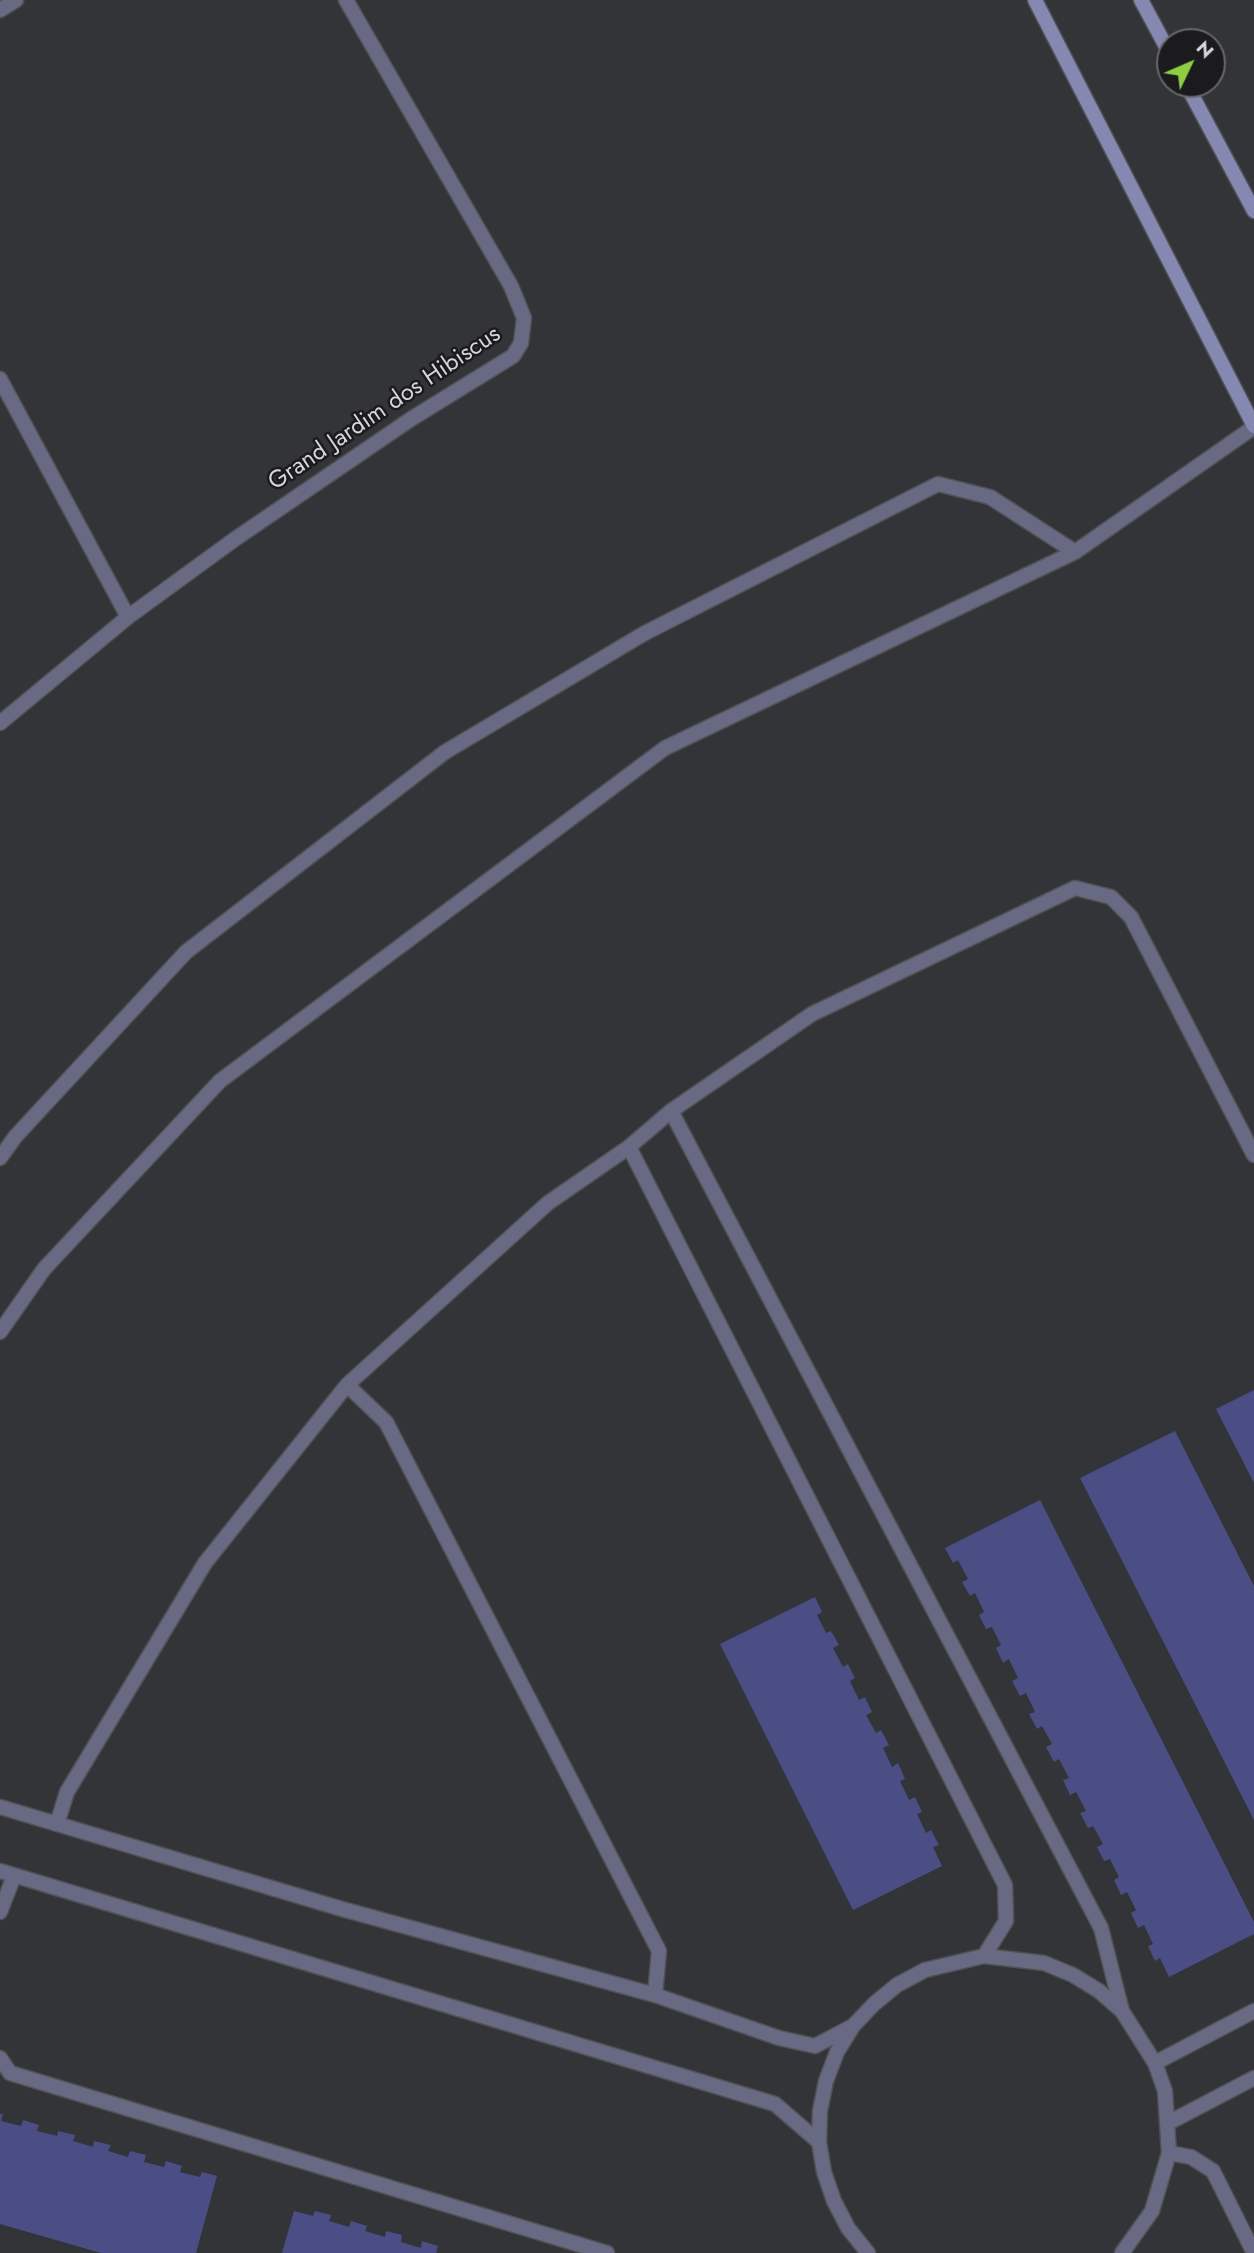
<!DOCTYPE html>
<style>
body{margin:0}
#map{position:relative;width:1254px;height:2253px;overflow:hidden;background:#333437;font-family:Jost,sans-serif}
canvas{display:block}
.north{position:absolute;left:1156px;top:28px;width:70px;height:70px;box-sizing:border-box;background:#1b1b1d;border:2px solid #666668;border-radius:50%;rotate:46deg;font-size:19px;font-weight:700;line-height:28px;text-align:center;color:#d6d6d8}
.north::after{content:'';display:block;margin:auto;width:24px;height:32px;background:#8ece43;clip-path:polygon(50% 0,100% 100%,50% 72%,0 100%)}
</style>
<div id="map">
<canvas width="1254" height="2253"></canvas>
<div class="north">N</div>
</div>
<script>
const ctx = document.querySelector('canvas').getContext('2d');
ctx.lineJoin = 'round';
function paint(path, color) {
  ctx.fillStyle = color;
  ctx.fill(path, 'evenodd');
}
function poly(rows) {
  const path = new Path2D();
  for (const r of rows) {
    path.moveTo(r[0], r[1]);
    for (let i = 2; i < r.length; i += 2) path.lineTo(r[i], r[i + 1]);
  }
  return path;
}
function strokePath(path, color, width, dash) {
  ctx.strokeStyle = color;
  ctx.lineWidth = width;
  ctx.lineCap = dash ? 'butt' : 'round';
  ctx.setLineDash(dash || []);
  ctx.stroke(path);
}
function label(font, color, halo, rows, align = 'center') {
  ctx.font = font + ' Jost,sans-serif';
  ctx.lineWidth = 5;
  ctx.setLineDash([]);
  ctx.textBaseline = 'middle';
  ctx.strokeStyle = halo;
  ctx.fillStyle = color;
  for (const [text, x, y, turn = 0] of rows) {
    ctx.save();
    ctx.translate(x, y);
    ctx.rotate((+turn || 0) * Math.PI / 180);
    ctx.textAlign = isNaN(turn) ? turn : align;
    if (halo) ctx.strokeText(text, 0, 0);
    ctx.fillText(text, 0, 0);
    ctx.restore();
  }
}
const building = poly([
 [1254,1390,1254,1483,1216,1409],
 [1175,1431,1254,1586,1254,1820,1080,1478],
 [1040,1500,1254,1922,1254,1934,1169,1977,1160,1958,1155,1961,1148,1946,1153,1944,1144,1925,1138,1928,1131,1913,1136,1910,1127,1892,1121,1895,1114,1880,1119,1877,1110,1859,1104,1861,1097,1847,1103,1844,1093,1826,1088,1828,1080,1813,1086,1811,1076,1792,1070,1795,1063,1780,1069,1778,1059,1759,1054,1762,1046,1747,1052,1744,1042,1726,1037,1729,1029,1714,1035,1712,1026,1693,1020,1696,1012,1681,1018,1678,1009,1659,1003,1663,996,1648,1001,1645,992,1627,986,1629,979,1615,984,1612,975,1593,970,1596,962,1582,968,1579,958,1560,953,1563,945,1548],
 [815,1597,822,1612,817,1615,826,1633,831,1631,839,1645,833,1648,843,1667,848,1664,855,1678,850,1681,859,1700,865,1697,872,1712,866,1715,876,1733,881,1730,889,1745,883,1748,892,1767,898,1763,905,1779,900,1781,909,1800,915,1797,922,1812,917,1814,926,1833,931,1830,939,1845,933,1847,942,1866,853,1910,720,1644],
 [0,2114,3,2114,1,2121,21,2126,23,2120,39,2125,37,2131,57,2136,58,2131,75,2135,73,2141,93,2147,94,2141,111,2145,108,2151,128,2157,130,2151,146,2155,144,2162,164,2167,166,2161,182,2166,180,2172,200,2177,202,2172,217,2176,196,2253,101,2253,0,2224],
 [294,2211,313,2216,315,2211,331,2215,329,2221,349,2227,351,2221,367,2226,365,2231,385,2237,386,2231,402,2235,401,2242,421,2248,422,2241,438,2246,436,2253,282,2253]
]);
const lane = poly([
 [671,1111,1101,1928,1122,2011],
 [629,1147,1005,1885,1006,1921,984,1956],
 [347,1385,386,1422,659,1951,655,1995],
 [0,1807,342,1909,655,1995,779,2038,815,2046,853,2026],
 [57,1824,67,1792,205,1563,347,1385,548,1203,629,1147,671,1111,812,1014,1075,888,1111,897,1131,917,1254,1155],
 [0,1871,775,2104,819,2142],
 [0,1912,14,1876],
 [0,2058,10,2073,607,2253],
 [1155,2063,1254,2011],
 [1170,2122,1254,2078],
 [1169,2153,1191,2157,1213,2171,1254,2253],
 [868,2253,848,2228,834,2201,824,2172,819,2142,820,2111,826,2081,837,2052,853,2026,874,2004,897,1985,925,1970,984,1956,1044,1963,1073,1975,1099,1991,1122,2011,1155,2063,1165,2091,1169,2153,1152,2211,1122,2253]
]);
const street = poly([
 [0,10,16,0],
 [0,379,128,617],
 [0,723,128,617,235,539,411,419,513,356,521,343,524,318,511,286,346,0],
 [0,1158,15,1137,186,952,445,752,645,633,938,484,990,497,1075,552],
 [0,1332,44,1269,220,1081,665,748,1075,552,1254,427]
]);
const secondary = poly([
 [1035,0,1254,426],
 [1141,0,1170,54],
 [1186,84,1254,211]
]);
const streetNames = [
 ["Grand Jardim dos Hibiscus",385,409,-34]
];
paint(building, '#4b4d85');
strokePath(lane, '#505154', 17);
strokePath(street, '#505154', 17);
strokePath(secondary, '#505154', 17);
strokePath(lane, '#686a84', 14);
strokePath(street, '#686a84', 14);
strokePath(secondary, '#8588b1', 14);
label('24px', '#d6d6d8', '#1b1b1d', streetNames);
</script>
